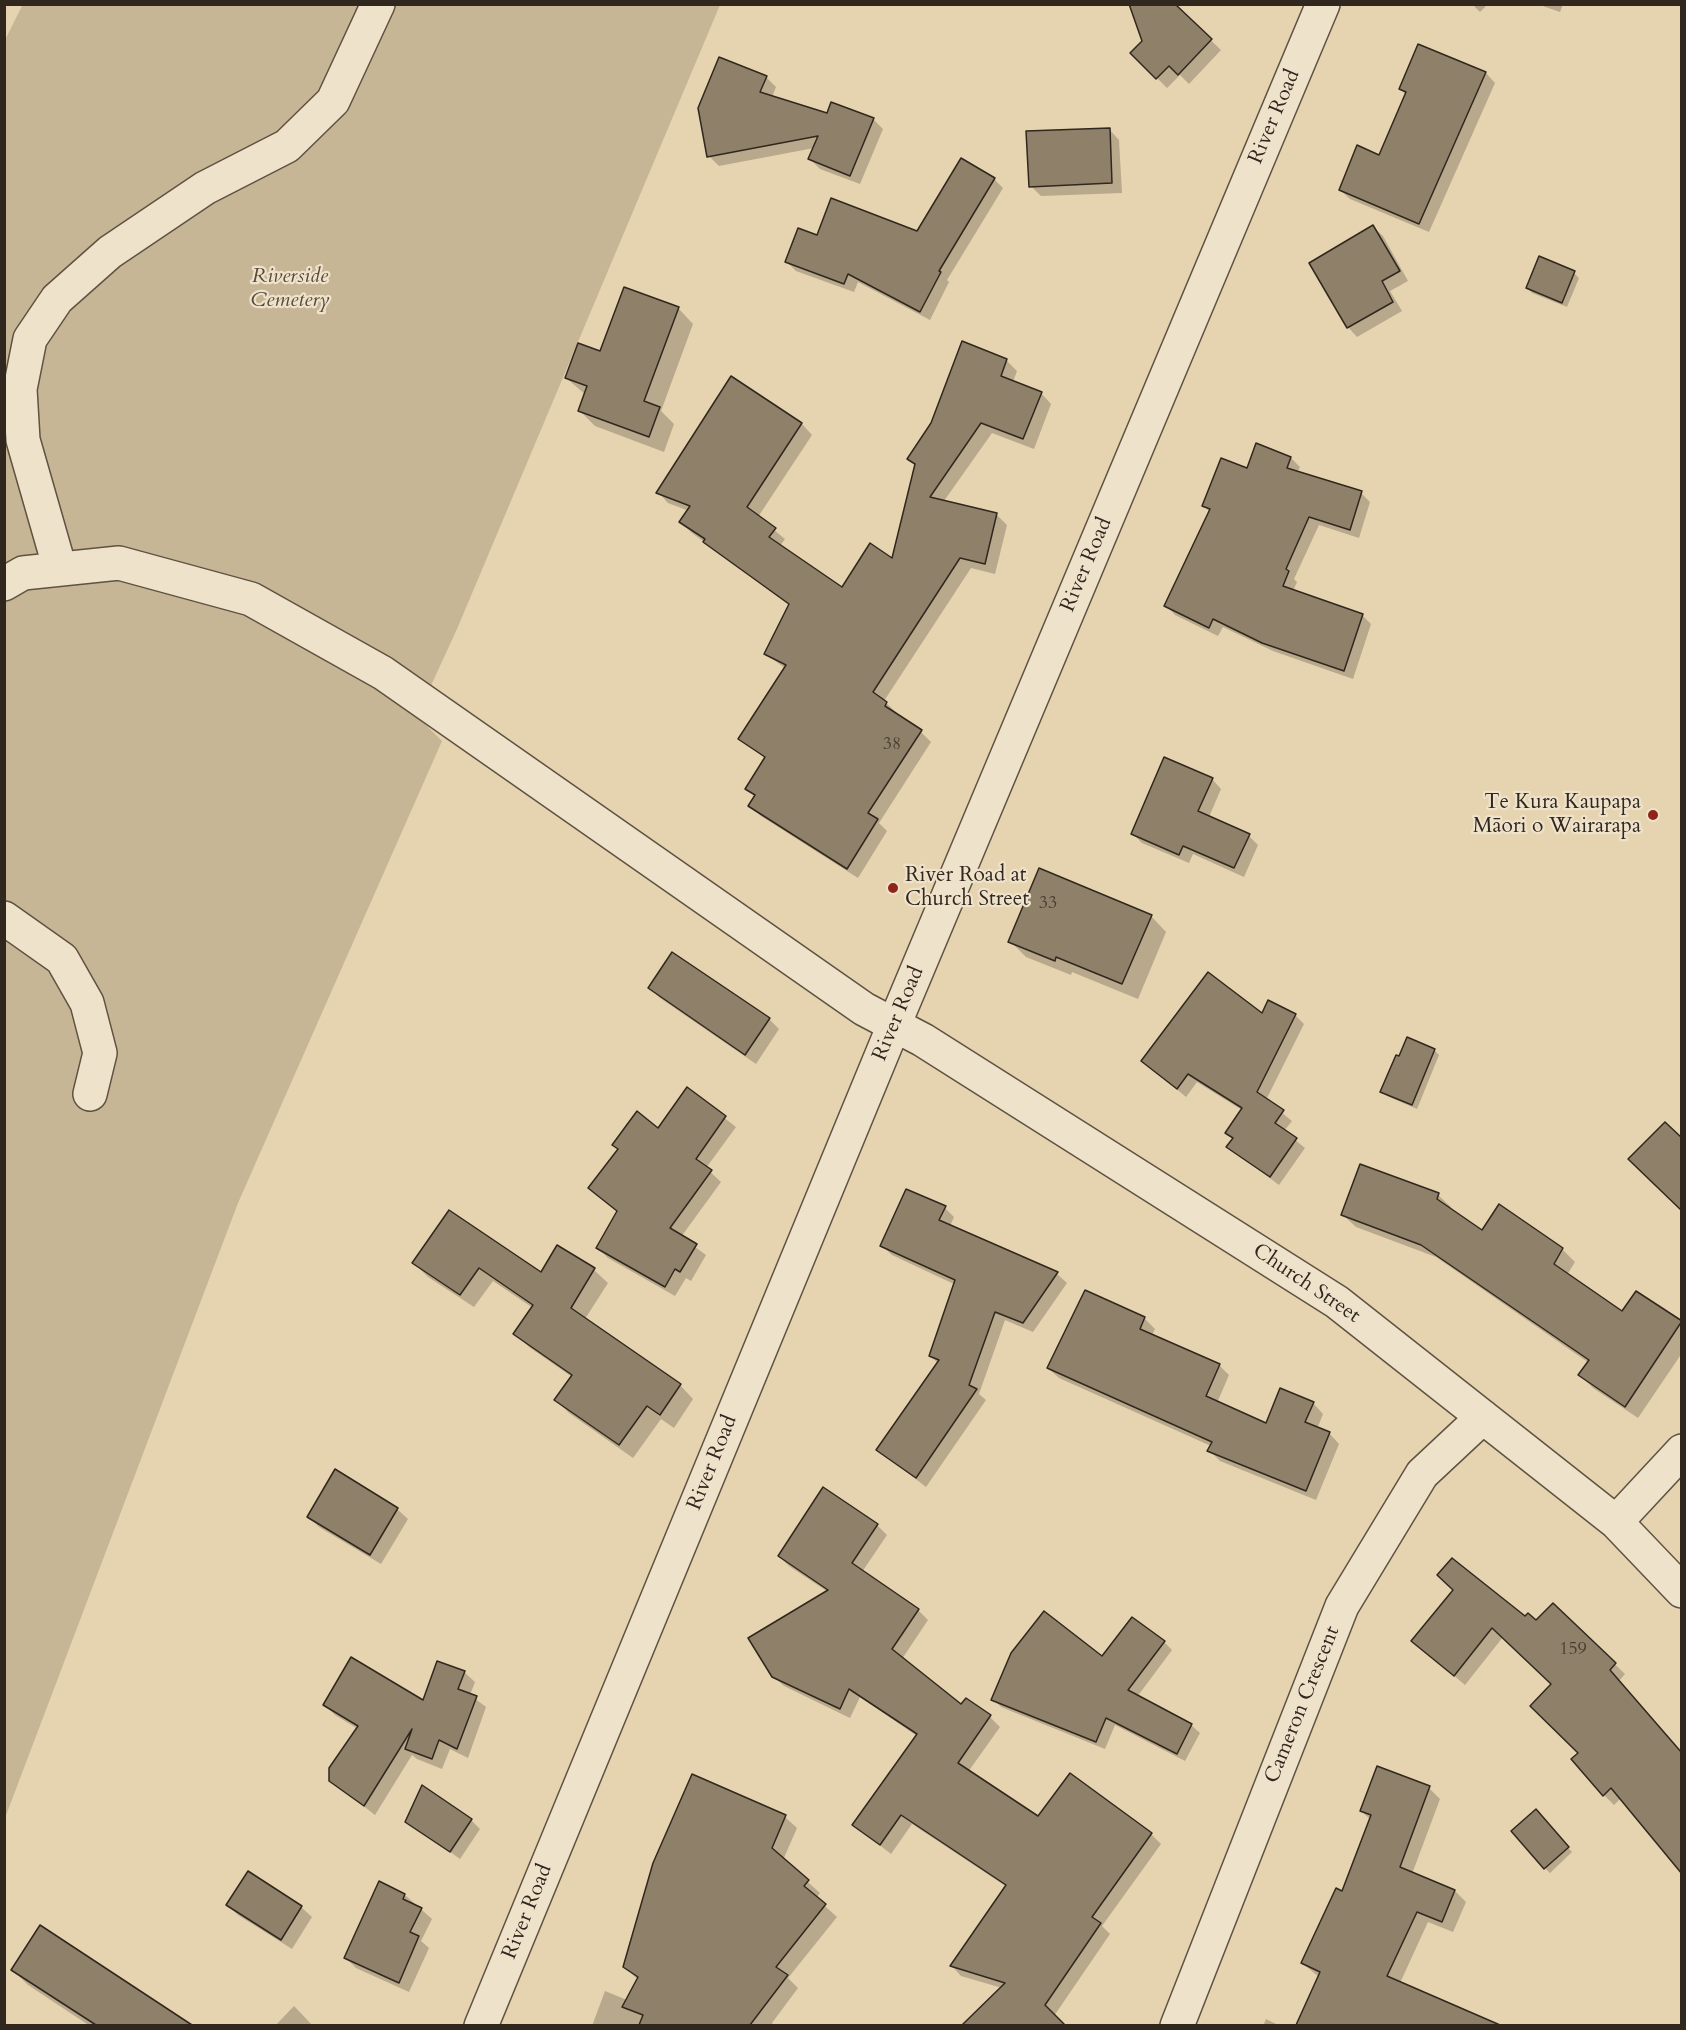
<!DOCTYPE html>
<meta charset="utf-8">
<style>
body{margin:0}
#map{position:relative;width:1686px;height:2030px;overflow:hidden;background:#e6d3af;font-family:Cardo,serif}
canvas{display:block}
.frame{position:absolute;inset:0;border:6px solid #30271e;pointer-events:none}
</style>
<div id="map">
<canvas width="1686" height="2030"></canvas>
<div class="frame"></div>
</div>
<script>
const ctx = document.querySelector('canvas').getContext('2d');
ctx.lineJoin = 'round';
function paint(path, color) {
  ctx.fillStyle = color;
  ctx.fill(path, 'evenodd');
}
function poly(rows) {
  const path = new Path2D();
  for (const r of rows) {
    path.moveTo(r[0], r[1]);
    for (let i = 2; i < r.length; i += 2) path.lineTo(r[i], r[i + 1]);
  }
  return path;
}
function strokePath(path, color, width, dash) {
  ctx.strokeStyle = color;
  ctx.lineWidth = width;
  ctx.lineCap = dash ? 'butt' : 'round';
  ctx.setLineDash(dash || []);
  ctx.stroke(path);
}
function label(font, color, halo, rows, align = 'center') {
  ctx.font = font + ' Cardo,serif';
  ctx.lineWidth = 4.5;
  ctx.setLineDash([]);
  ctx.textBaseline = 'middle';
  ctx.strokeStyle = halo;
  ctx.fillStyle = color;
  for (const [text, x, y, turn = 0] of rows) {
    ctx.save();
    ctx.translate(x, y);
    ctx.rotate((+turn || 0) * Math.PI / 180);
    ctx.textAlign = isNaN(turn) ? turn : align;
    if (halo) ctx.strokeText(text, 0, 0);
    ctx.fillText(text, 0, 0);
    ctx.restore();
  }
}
const green = poly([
 [23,4,720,5,457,629,417,716,442,741,238,1203,5,1818,5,40]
]);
const shadow = poly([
 [1173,4,1221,50,1189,84,1180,75,1167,88,1132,53],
 [1472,4,1488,4,1480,12],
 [1537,4,1563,4,1560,12],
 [1419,46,1486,73,1495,83,1429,232,1350,199,1340,190,1380,156,1406,95,1401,89],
 [766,77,776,87,772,97,828,115,873,119,883,129,860,184,820,169,810,159,814,148,719,166,709,156],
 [1109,129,1119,140,1122,193,1041,196,1031,186],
 [994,179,1003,188,947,280,949,282,930,320,858,282,854,292,796,271,787,262,818,237,918,233],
 [1373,227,1383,236,1408,281,1390,291,1402,311,1357,337,1348,327],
 [1540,258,1574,273,1579,278,1567,307,1532,293,1528,288],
 [678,308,693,324,661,411,674,424,664,452,595,426,580,411,586,395,566,378,601,353],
 [963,343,1007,361,1017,371,1013,382,1041,393,1051,404,1034,449,992,433,944,501,996,514,1007,525,995,574,971,568,884,701,897,713,896,715,921,732,931,742,879,823,887,831,858,878,761,816,750,806,756,797,747,788,766,759,740,739,786,669,766,654,790,606,692,533,681,522,689,511,668,503,658,492,731,378,802,424,812,435,758,517,785,539,780,546,843,589,893,560,916,465,909,458,932,424],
 [1291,458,1300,467,1297,473,1361,493,1370,502,1359,538,1319,525,1294,579,1297,582,1293,591,1362,615,1371,624,1353,679,1273,651,1223,627,1218,636,1175,615,1166,605,1210,512,1204,506,1248,470],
 [1212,779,1221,789,1209,817,1249,836,1258,845,1244,877,1193,854,1189,863,1142,843,1133,834],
 [1151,916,1166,932,1138,999,1072,972,1071,975,1026,957,1010,941],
 [650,988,769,1019,779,1029,756,1064,660,998],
 [1263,1015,1295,1015,1304,1024,1266,1100,1292,1121,1284,1131,1305,1148,1279,1185,1228,1147,1234,1139,1227,1133,1242,1110,1197,1082,1186,1097,1143,1061],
 [1434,1050,1439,1055,1417,1109,1387,1096,1382,1091],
 [687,1089,736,1127,706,1168,721,1182,681,1237,706,1255,691,1281,686,1278,675,1296,608,1258,598,1248,618,1212,590,1188,658,1130],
 [1438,1195,1451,1207,1450,1210,1482,1232,1499,1206,1562,1249,1575,1262,1567,1275,1622,1313,1636,1293,1682,1323,1682,1353,1638,1418,1593,1388,1580,1375,1589,1363,1436,1257,1356,1227,1343,1215],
 [945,1208,954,1217,950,1226,1057,1274,1067,1283,1033,1332,1005,1320,979,1394,986,1400,926,1487,878,1450,938,1363,930,1356,956,1285,892,1255,882,1246],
 [449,1212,541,1274,557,1247,594,1270,608,1283,585,1319,680,1385,693,1399,674,1428,661,1419,633,1458,569,1413,556,1400,572,1377,529,1347,515,1334,533,1308,493,1281,474,1307,428,1277,414,1263],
 [1144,1318,1155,1329,1152,1335,1219,1365,1229,1375,1217,1403,1267,1425,1313,1403,1323,1414,1317,1429,1329,1433,1339,1444,1316,1500,1220,1461,1209,1450,1211,1446,1059,1378,1048,1368],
 [397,1509,408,1519,381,1564,319,1527,308,1516],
 [877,1525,887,1535,862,1572,918,1610,928,1620,902,1659,962,1707,990,1717,1000,1727,968,1772,1039,1818,1151,1834,1161,1844,1102,1926,1110,1934,1054,2016,1063,2026,984,2026,974,2016,1002,1988,961,1976,952,1966,1007,1887,912,1824,891,1854,854,1825,917,1736,860,1697,850,1718,784,1686,773,1676,828,1592,789,1566,779,1556],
 [1553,1605,1625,1674,1619,1681,1621,1798,1614,1805,1604,1795,1580,1753,1553,1685,1503,1637,1465,1685,1413,1641,1525,1618,1536,1622],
 [1164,1642,1172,1650,1137,1697,1191,1725,1200,1733,1185,1761,1115,1725,1105,1749,1001,1707,993,1699,1103,1658],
 [464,1672,475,1682,470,1695,486,1707,468,1758,450,1749,442,1769,417,1759,412,1755,375,1815,330,1780,358,1729,335,1715,325,1705,423,1702],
 [1429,1788,1440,1799,1412,1874,1455,1891,1466,1902,1453,1932,1428,1922,1400,1983,1463,2026,1380,2026,1368,2020,1366,2026,1298,2026,1319,1977,1302,1963,1343,1893,1371,1820,1361,1811],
 [1540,1816,1572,1852,1550,1873,1545,1868],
 [785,1817,797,1828,783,1860,820,1893,816,1898,837,1917,788,1978,798,1988,772,2023,775,2026,713,2026,706,2020,703,2026,592,2026,605,1991,627,2000,637,1979,625,1967],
 [471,1820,480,1829,460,1859,407,1821],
 [405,1895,432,1919,421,1941,429,1948,409,1992,356,1968,346,1958],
 [228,1905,301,1907,312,1917,292,1949,238,1915],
 [13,1970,172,2014,183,2026,90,2026,28,1985],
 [294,2006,313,2026,275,2026],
 [1266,2019,1280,2026,1263,2026]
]);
const building = poly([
 [1129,4,1175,4,1212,39,1178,75,1169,66,1156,79,1130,53,1142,41,1129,4],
 [1418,44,1486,72,1419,224,1339,190,1357,145,1379,155,1406,92,1399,89,1418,44],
 [719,57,767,76,760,92,827,113,831,102,874,118,850,176,808,159,818,136,707,157,698,108,719,57],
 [1110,128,1112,183,1029,187,1026,131,1110,128],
 [961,158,995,178,939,271,941,272,920,312,848,274,844,284,785,262,798,228,817,235,831,198,917,231,961,158],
 [1373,225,1400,271,1382,281,1393,302,1347,328,1309,263,1373,225],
 [1539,256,1575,271,1562,303,1526,288,1539,256],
 [624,287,679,307,644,401,660,407,649,437,578,411,587,386,565,378,578,343,600,351,624,287],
 [962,341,1007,359,1001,376,1042,392,1023,439,981,423,930,497,997,513,985,564,960,558,873,692,887,702,885,706,922,730,868,813,878,819,847,869,748,806,755,795,745,789,765,757,738,739,786,665,764,654,789,604,703,542,705,539,679,522,690,506,656,493,731,376,802,423,747,507,776,528,769,537,842,587,870,543,892,558,915,464,907,459,931,423,962,341],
 [1256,443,1291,457,1287,468,1362,491,1350,530,1309,517,1286,569,1289,571,1283,586,1363,614,1344,671,1262,643,1213,619,1209,628,1164,606,1210,509,1202,506,1221,458,1247,468,1256,443],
 [1164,757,1213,778,1198,811,1250,834,1234,868,1183,846,1179,855,1131,834,1164,757],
 [1039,868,1152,915,1122,984,1056,957,1055,961,1008,942,1039,868],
 [672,952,770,1018,745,1055,648,988,672,952],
 [1208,972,1262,1013,1268,1000,1296,1014,1257,1092,1284,1110,1275,1123,1297,1138,1270,1177,1226,1147,1233,1138,1225,1133,1242,1108,1188,1074,1177,1089,1141,1061,1208,972],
 [1407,1037,1435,1049,1412,1105,1380,1092,1396,1055,1399,1056,1407,1037],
 [687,1087,726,1116,696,1159,712,1170,670,1228,697,1244,680,1272,675,1269,665,1287,596,1248,617,1211,588,1188,618,1149,612,1145,637,1111,658,1128,687,1087],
 [1665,1122,1682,1138,1682,1211,1628,1159,1665,1122],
 [1360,1164,1439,1193,1437,1199,1482,1230,1499,1204,1563,1248,1554,1264,1622,1311,1636,1291,1682,1321,1625,1407,1578,1375,1589,1360,1421,1245,1341,1215,1360,1164],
 [906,1189,946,1206,939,1220,1058,1272,1023,1323,995,1312,969,1385,977,1389,916,1478,876,1450,939,1360,929,1356,955,1280,880,1246,906,1189],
 [449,1210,541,1272,557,1245,595,1268,571,1308,681,1384,660,1415,647,1406,619,1445,554,1400,572,1375,513,1334,533,1305,479,1268,460,1295,412,1263,449,1210],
 [1085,1290,1145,1317,1140,1329,1220,1364,1206,1396,1266,1423,1280,1388,1314,1402,1305,1422,1330,1432,1306,1491,1207,1451,1212,1442,1047,1368,1085,1290],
 [335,1469,398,1508,370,1555,307,1517,335,1469],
 [823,1487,878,1524,852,1563,919,1609,892,1649,961,1704,966,1698,991,1715,958,1763,1038,1816,1070,1773,1152,1833,1092,1917,1101,1923,1045,2005,1065,2025,962,2025,1005,1983,950,1966,1006,1885,901,1815,880,1845,852,1825,917,1734,849,1689,840,1709,772,1677,748,1638,828,1590,778,1556,823,1487],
 [1452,1558,1525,1616,1528,1613,1536,1620,1553,1603,1616,1663,1610,1670,1682,1753,1682,1874,1611,1788,1603,1796,1571,1759,1578,1753,1530,1706,1551,1684,1492,1628,1454,1676,1411,1641,1453,1590,1437,1575,1452,1558],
 [1044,1611,1102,1656,1132,1617,1165,1641,1128,1690,1192,1724,1177,1754,1106,1718,1096,1742,991,1700,1011,1653,1044,1611],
 [351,1657,423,1700,437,1661,465,1671,458,1689,477,1696,457,1749,439,1740,432,1759,405,1749,412,1729,364,1806,329,1781,329,1768,358,1726,323,1705,351,1657],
 [1377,1766,1430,1786,1400,1867,1455,1890,1442,1922,1417,1912,1387,1976,1500,2025,1296,2025,1320,1972,1301,1963,1336,1888,1342,1891,1371,1815,1360,1811,1377,1766],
 [692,1774,786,1815,772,1848,809,1880,804,1886,826,1904,776,1967,788,1975,750,2025,639,2025,643,2015,622,2007,638,1977,623,1967,653,1863,692,1774],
 [422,1785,472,1819,450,1852,405,1822,422,1785],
 [1536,1809,1569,1847,1544,1869,1511,1831,1536,1809],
 [248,1871,302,1906,281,1940,226,1905,248,1871],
 [379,1881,405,1894,403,1899,422,1908,410,1932,419,1936,399,1983,344,1958,379,1881],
 [40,1925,192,2025,96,2025,11,1970,40,1925]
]);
const minor = poly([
 [60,569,23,440,20,389,30,339,57,299,110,252,205,188,287,146,333,101,378,4],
 [4,584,23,573,119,563,251,599,383,673,864,1009,923,1040,1337,1302,1616,1522,1682,1591],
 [4,918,62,959,87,1003,100,1053,90,1094],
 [1616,1522,1682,1451],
 [481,2026,894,1025,1323,4],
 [1177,2026,1342,1606,1422,1474,1483,1417]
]);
const markers = [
 [1653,815,6,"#8f2418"],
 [893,888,6,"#8f2418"]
];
const numberNames = [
 ["38",892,745],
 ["33",1048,904],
 ["159",1573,1650]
];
const streetNames = [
 ["River Road",1275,117,-67],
 ["River Road",1087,565,-67],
 ["River Road",899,1014,-67],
 ["Church Street",1306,1284,34],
 ["River Road",713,1463,-68],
 ["Cameron Crescent",1303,1705,-68],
 ["River Road",528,1912,-68]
];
const parkNames = [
 ["Riverside",290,277],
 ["Cemetery",290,301]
];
const poiNames = [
 ["Te Kura Kaupapa",1641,803],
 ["Māori o Wairarapa",1641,827],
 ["River Road at",905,876,"left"],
 ["Church Street",905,900,"left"]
];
paint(green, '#c7b696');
paint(shadow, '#0003');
paint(building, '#8f8069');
strokePath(building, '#30271e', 1.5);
strokePath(minor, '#5e5242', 36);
strokePath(minor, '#efe2cb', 33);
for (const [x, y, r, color] of markers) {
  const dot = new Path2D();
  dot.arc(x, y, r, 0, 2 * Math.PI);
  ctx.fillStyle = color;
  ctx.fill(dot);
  strokePath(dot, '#efe2cb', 2);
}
label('18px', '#483d31', null, numberNames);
label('21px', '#30271e', '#efe2cb', streetNames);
label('italic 21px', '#564b3c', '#efe2cb', parkNames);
label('21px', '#30271e', '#efe2cb', poiNames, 'right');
</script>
